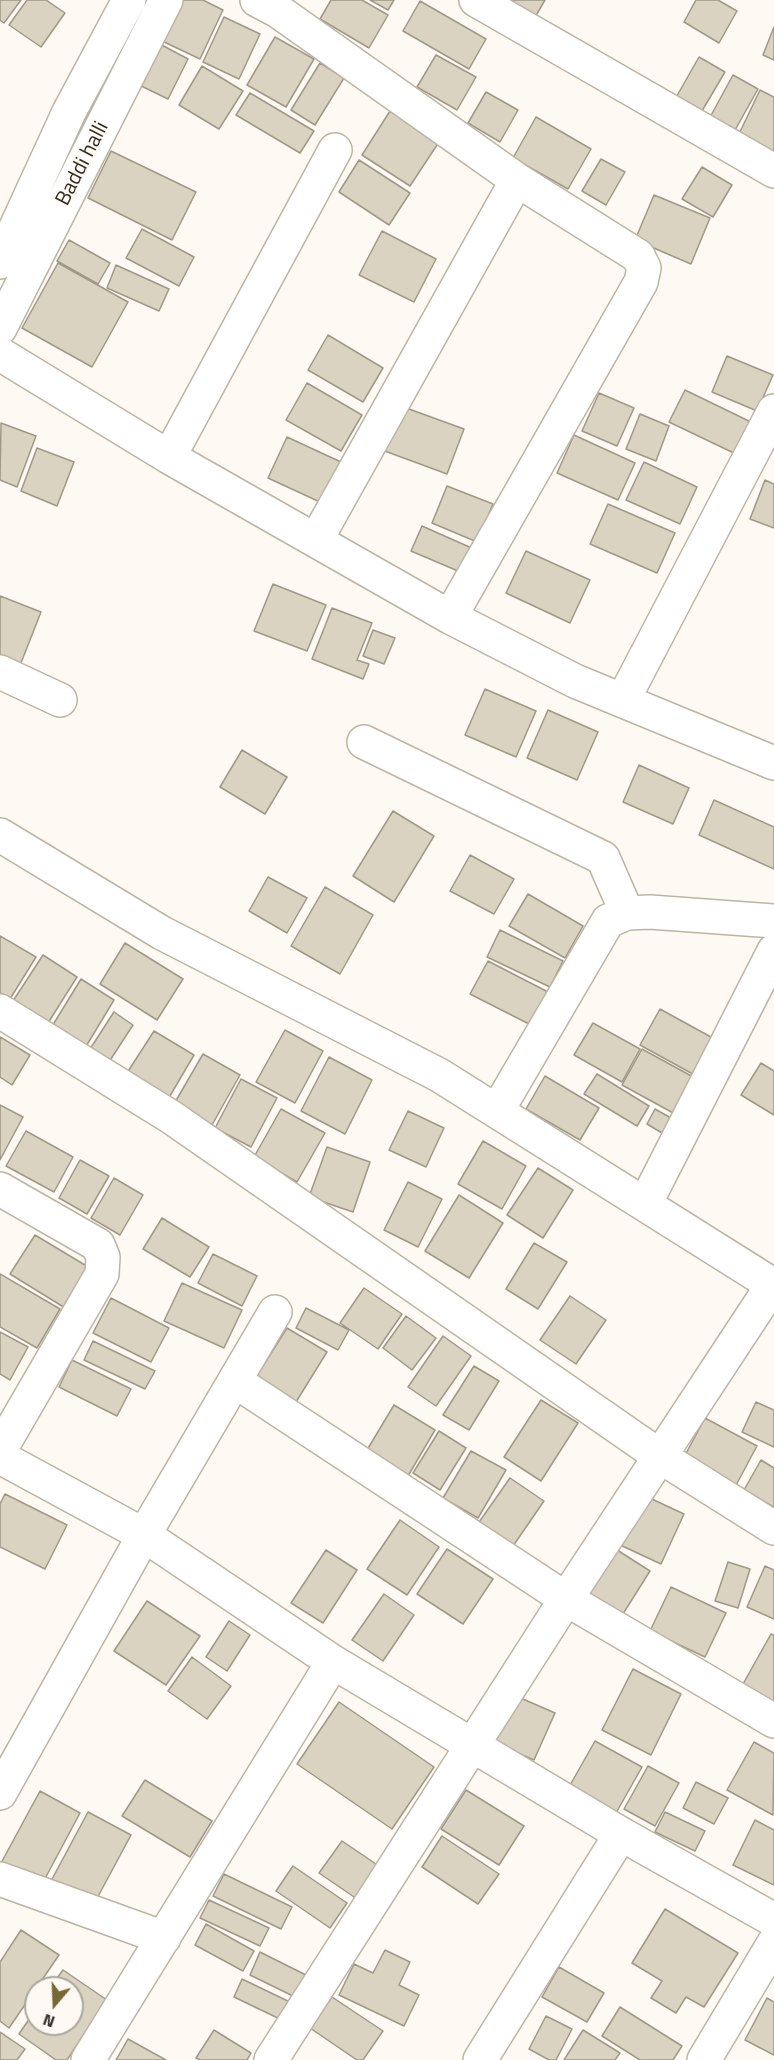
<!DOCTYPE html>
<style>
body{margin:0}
#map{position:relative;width:774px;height:2060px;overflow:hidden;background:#fefaf3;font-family:"Titillium Web",sans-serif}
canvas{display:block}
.north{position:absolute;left:24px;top:1976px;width:60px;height:60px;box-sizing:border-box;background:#fefaf3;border:2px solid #aaa7a0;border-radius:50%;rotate:199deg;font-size:16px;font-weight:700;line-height:24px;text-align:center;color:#2d2a24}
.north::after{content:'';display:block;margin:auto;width:21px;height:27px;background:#776936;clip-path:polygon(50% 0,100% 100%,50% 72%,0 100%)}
</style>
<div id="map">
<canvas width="774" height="2060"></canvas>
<div class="north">N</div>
</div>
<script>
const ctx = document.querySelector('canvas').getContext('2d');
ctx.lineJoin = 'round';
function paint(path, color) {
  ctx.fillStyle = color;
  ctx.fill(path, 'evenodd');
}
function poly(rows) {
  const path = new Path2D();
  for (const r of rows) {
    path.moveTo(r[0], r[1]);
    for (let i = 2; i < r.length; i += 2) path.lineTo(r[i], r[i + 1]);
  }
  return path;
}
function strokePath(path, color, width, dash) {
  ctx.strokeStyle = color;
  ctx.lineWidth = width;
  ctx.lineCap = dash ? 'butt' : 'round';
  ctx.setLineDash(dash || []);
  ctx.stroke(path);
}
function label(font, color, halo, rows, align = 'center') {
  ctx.font = font + ' "Titillium Web",sans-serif';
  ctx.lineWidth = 4.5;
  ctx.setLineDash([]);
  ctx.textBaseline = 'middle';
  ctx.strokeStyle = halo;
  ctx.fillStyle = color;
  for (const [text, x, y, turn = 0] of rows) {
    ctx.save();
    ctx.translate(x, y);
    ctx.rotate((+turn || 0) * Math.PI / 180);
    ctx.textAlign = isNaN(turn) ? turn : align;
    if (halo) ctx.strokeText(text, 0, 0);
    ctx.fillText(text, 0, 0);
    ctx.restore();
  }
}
const building = poly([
 [0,0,21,0,4,23,0,20,0,0],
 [27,0,46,0,65,13,41,47,9,25,27,0],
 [179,0,203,0,223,10,200,59,160,40,179,0],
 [331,0,362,0,388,15,369,48,320,19,331,0],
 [370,0,394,0,388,10,370,0],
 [501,0,545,0,534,19,501,0],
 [696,0,718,0,737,11,719,43,684,22,696,0],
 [420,1,486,39,469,69,403,31,420,1],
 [224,17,260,34,239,79,203,62,224,17],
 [774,27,774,60,763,55,774,27],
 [275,37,314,59,286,107,247,85,275,37],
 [156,42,188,59,168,99,135,83,156,42],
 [436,55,476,77,457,110,417,87,436,55],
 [699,57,725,72,699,116,674,101,699,57],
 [320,63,344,78,315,125,291,110,320,63],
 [202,66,243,91,219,129,179,105,202,66],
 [733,75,758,89,734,132,709,119,733,75],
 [760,90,774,97,774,154,738,136,760,90],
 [486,92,518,110,500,142,468,123,486,92],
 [250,93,314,131,300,153,236,115,250,93],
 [390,111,439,142,410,186,362,155,390,111],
 [536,117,591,149,568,189,513,158,536,117],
 [111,151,196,192,172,240,88,198,111,151],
 [601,159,625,172,606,205,582,191,601,159],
 [359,160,410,193,389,225,339,192,359,160],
 [702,167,732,185,713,217,682,199,702,167],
 [654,195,710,218,691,264,635,240,654,195],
 [142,229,194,257,179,286,126,258,142,229],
 [382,231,436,259,414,302,359,275,382,231],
 [69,240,110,263,98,284,57,261,69,240],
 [58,263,128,302,92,367,22,328,58,263],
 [116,265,169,289,159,311,107,288,116,265],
 [328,335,383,368,363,402,308,370,328,335],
 [727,356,773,375,757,411,712,392,727,356],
 [307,383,362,415,341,451,286,420,307,383],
 [685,390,755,424,740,456,669,422,685,390],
 [599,393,634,408,617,446,582,431,599,393],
 [398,405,464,429,447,474,382,450,398,405],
 [640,414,669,426,656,461,626,449,640,414],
 [1,423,36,436,17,487,0,480,1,423],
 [574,435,635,463,618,500,557,473,574,435],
 [287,437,341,462,322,503,268,478,287,437],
 [37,448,74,462,57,506,21,491,37,448],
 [644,462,697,487,680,524,626,500,644,462],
 [765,480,774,484,774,528,750,519,765,480],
 [447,486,493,504,477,542,432,523,447,486],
 [608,504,675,533,657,573,590,544,608,504],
 [422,526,483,553,472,577,411,551,422,526],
 [526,551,590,580,570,623,506,593,526,551],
 [273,584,326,605,307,651,254,631,273,584],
 [0,596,41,612,19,668,0,661,0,596],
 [332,608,372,623,357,660,369,664,363,679,312,659,332,608],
 [373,630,395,638,384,664,363,656,373,630],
 [485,689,536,711,516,757,465,735,485,689],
 [548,710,598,732,577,780,527,758,548,710],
 [242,750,287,777,265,814,220,787,242,750],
 [639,765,689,788,673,824,623,802,639,765],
 [714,800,774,827,774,869,699,835,714,800],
 [393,811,434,836,394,902,353,876,393,811],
 [470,855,514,879,494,914,450,891,470,855],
 [268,877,307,898,287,933,249,911,268,877],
 [325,887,373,915,340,974,291,946,325,887],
 [528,894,583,926,565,958,509,926,528,894],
 [500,930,563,961,550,987,487,957,500,930],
 [0,936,36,957,10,999,0,993,0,936],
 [125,943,183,979,157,1020,100,984,125,943],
 [43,955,77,977,48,1023,13,1001,43,955],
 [488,961,548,992,531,1025,470,994,488,961],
 [81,979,114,1000,85,1048,51,1028,81,979],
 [660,1009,720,1042,700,1078,640,1045,660,1009],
 [114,1012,133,1025,109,1062,90,1049,114,1012],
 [593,1023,640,1049,622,1082,574,1055,593,1023],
 [285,1030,323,1051,295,1103,256,1082,285,1030],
 [154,1031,194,1055,167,1101,125,1076,154,1031],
 [0,1037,30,1055,12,1085,0,1077,0,1037],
 [642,1049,706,1084,686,1120,622,1085,642,1049],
 [203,1054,240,1075,212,1125,174,1104,203,1054],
 [329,1057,372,1080,345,1134,301,1111,329,1057],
 [761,1063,774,1071,774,1115,741,1095,761,1063],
 [597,1074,649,1106,637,1126,584,1094,597,1074],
 [545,1076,599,1108,580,1140,526,1109,545,1076],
 [241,1079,277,1098,251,1147,215,1128,241,1079],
 [0,1105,23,1117,0,1160,0,1105],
 [281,1109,325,1133,297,1182,254,1157,281,1109],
 [655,1109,671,1118,662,1133,647,1124,655,1109],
 [408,1111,444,1128,426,1167,389,1150,408,1111],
 [26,1131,73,1157,54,1192,6,1166,26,1131],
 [483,1141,526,1166,502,1209,458,1184,483,1141],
 [327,1147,370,1162,353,1212,309,1197,327,1147],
 [80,1160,109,1176,87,1214,59,1198,80,1160],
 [538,1168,573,1190,543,1238,507,1215,538,1168],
 [114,1178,143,1195,120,1235,91,1218,114,1178],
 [408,1182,442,1199,418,1247,384,1230,408,1182],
 [459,1195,503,1223,469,1278,425,1251,459,1195],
 [162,1218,209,1247,190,1277,143,1249,162,1218],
 [35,1235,95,1271,70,1311,10,1274,35,1235],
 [534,1243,567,1262,538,1309,506,1289,534,1243],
 [213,1254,257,1276,242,1306,198,1283,213,1254],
 [0,1274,60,1309,37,1348,0,1327,0,1274],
 [182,1283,242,1310,224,1348,164,1321,182,1283],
 [364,1288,402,1314,378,1349,340,1323,364,1288],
 [570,1296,606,1320,576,1364,540,1340,570,1296],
 [111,1298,169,1328,151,1362,93,1333,111,1298],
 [306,1308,349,1330,338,1350,296,1328,306,1308],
 [406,1316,436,1338,412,1370,383,1348,406,1316],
 [287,1328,327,1352,296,1402,256,1377,287,1328],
 [0,1332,28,1347,10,1380,0,1374,0,1332],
 [443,1336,471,1356,436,1406,408,1387,443,1336],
 [93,1341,155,1371,145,1389,84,1360,93,1341],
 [72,1360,131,1389,117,1416,59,1387,72,1360],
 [474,1366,499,1381,469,1430,443,1415,474,1366],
 [541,1400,578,1423,541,1481,504,1457,541,1400],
 [756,1402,774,1410,774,1447,742,1432,756,1402],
 [394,1405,435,1430,408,1476,367,1450,394,1405],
 [705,1418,757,1446,735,1487,683,1459,705,1418],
 [439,1431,466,1448,440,1490,413,1473,439,1431],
 [471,1451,506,1470,478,1518,443,1498,471,1451],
 [761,1460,774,1468,774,1507,744,1490,761,1460],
 [510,1478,544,1501,511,1549,477,1525,510,1478],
 [5,1494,67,1525,45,1569,0,1547,0,1504,5,1494],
 [641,1494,684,1514,661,1564,618,1544,641,1494],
 [400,1520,439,1547,407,1595,367,1569,400,1520],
 [614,1548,650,1571,621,1617,585,1594,614,1548],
 [447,1549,493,1579,463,1624,417,1594,447,1549],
 [326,1550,357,1570,323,1623,291,1603,326,1550],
 [728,1562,750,1569,738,1608,715,1601,728,1562],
 [765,1566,774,1570,774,1619,747,1607,765,1566],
 [671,1587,726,1613,705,1657,650,1631,671,1587],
 [384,1594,414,1615,383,1661,352,1640,384,1594],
 [147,1601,200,1636,166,1685,114,1651,147,1601],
 [229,1621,250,1635,227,1671,206,1657,229,1621],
 [771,1634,774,1635,774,1702,743,1684,771,1634],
 [192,1657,231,1686,207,1719,168,1691,192,1657],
 [633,1669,681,1694,651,1755,602,1730,633,1669],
 [516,1696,555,1713,534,1760,495,1743,516,1696],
 [339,1702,434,1767,392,1829,297,1764,339,1702],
 [595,1741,642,1767,616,1813,569,1787,595,1741],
 [754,1742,774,1753,773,1815,727,1790,754,1742],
 [648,1766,679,1783,655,1826,624,1809,648,1766],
 [145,1780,212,1821,190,1857,122,1816,145,1780],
 [696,1782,728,1798,714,1824,683,1808,696,1782],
 [466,1790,524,1826,499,1865,441,1829,466,1790],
 [40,1791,80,1813,40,1888,0,1865,40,1791],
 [88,1812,131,1835,94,1904,51,1881,88,1812],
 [665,1812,705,1831,695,1851,655,1832,665,1812],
 [755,1820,774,1830,774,1885,733,1865,755,1820],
 [442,1836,499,1874,478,1904,422,1867,442,1836],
 [342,1841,379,1866,357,1899,319,1873,342,1841],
 [293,1866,347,1903,330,1928,276,1891,293,1866],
 [224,1874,292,1907,281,1929,213,1896,224,1874],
 [209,1900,269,1928,260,1946,200,1918,209,1900],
 [665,1909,738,1953,704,2007,686,1997,676,2013,651,1998,662,1981,632,1963,665,1909],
 [206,1924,254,1951,243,1971,195,1945,206,1924],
 [21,1930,59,1955,9,2028,0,2021,0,1962,21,1930],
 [385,1950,410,1962,399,1985,419,1995,404,2026,339,1995,354,1964,373,1973,385,1950],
 [260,1952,306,1975,295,1997,250,1975,260,1952],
 [559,1967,604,1993,587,2022,542,1997,559,1967],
 [63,1970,107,2000,67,2060,56,2060,19,2034,36,2009,36,2024,72,2024,72,1988,50,1988,63,1970],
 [242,1979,292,2003,284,2021,234,1997,242,1979],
 [332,1997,383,2031,363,2060,357,2060,310,2028,332,1997],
 [767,1998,774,2002,774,2055,745,2040,767,1998],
 [620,2007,682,2046,673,2060,640,2060,602,2036,620,2007],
 [546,2016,572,2029,556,2060,549,2060,529,2049,546,2016],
 [214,2030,251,2053,247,2060,200,2060,196,2058,214,2030],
 [583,2030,620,2053,615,2060,564,2060,583,2030],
 [0,2032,25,2049,17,2060,0,2060,0,2032],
 [128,2039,166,2060,116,2060,128,2039]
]);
const minor = poly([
 [257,0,278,11,517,180,638,256,644,268,641,282,450,617],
 [476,0,774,171],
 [0,262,69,112,129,0],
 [0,328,166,0],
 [0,354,169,457,450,617,575,681,774,763],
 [169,457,335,150],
 [316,540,517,180],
 [0,672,60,700],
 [623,700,774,411],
 [364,742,603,858,627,913],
 [0,835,162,933,439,1075,773,1285],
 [0,1011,171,1117,661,1457,774,1528],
 [497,1111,608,921,627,913,650,912,774,921],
 [0,1189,98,1245,103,1257,102,1274,0,1450],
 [645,1204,774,951],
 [235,1381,566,1599,774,1721],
 [0,1457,144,1535,333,1662,621,1834,774,1920],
 [0,1793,144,1535,275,1312],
 [0,1879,164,1938],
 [88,2060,333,1662],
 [271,2060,566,1599,774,1283],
 [480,2060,621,1834],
 [704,2060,774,1943]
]);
const streetNames = [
 ["Baddi halli",83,164,-63]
];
paint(building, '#dbd3c1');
strokePath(building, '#a09887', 1.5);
strokePath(minor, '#bdb5a4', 36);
strokePath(minor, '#fff', 33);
label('21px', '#2d2a24', '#fefaf3', streetNames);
</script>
